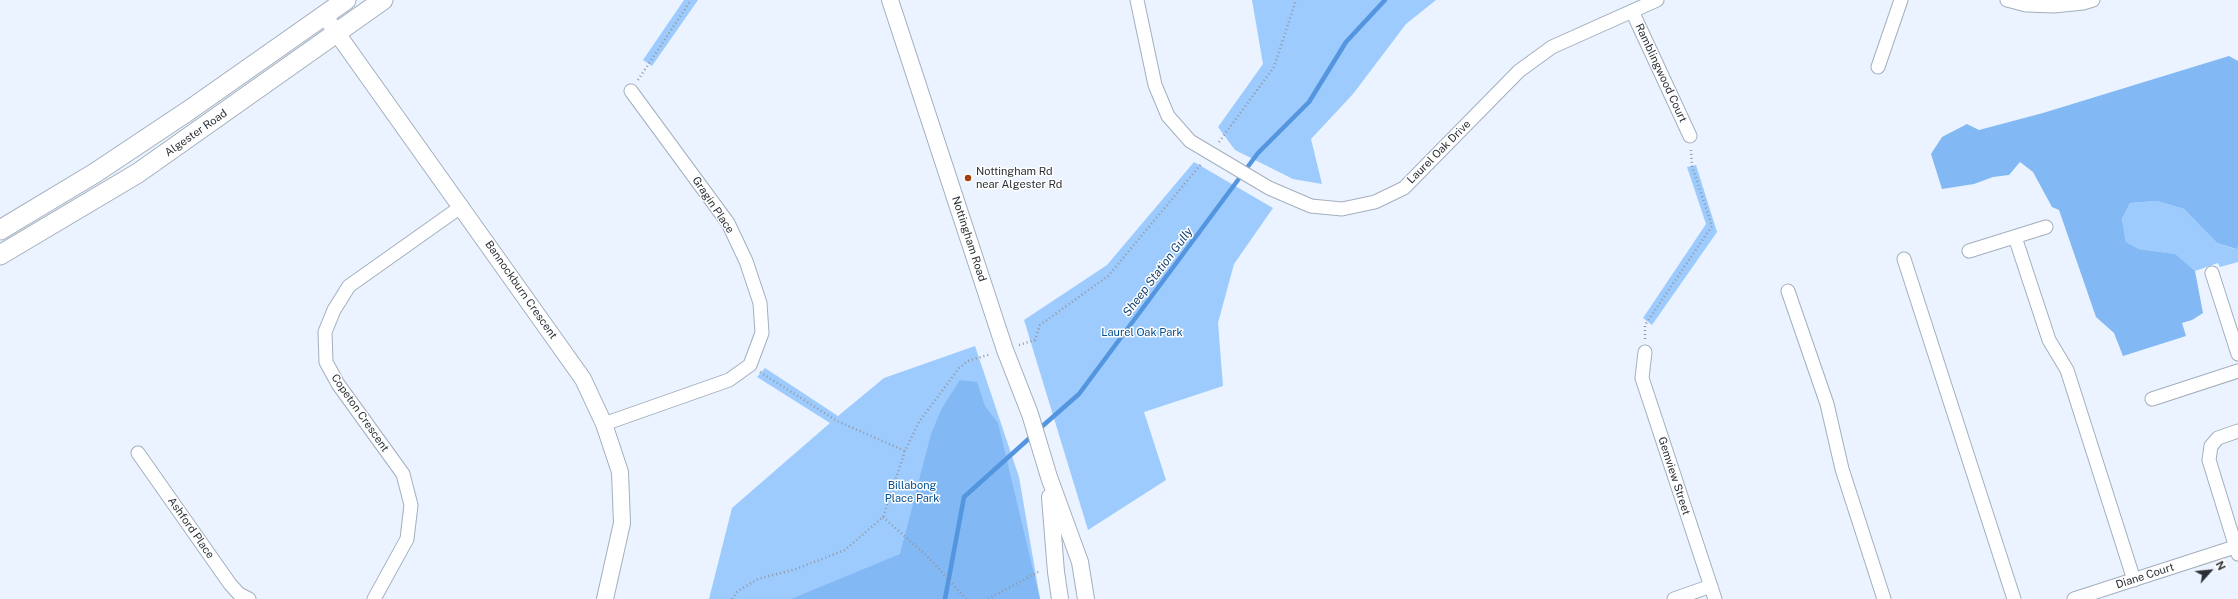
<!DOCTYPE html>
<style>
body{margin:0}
#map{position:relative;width:2238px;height:599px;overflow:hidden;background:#eaf3ff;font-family:"Public Sans",sans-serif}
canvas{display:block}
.north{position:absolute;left:2190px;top:551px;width:40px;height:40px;-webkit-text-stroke:3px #fff;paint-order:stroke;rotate:63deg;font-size:11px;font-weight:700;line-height:16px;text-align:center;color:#2b2f35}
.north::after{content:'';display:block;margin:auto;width:14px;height:18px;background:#2b2f35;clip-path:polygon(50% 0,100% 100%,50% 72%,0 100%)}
</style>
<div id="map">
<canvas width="2238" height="599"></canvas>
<div class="north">N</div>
</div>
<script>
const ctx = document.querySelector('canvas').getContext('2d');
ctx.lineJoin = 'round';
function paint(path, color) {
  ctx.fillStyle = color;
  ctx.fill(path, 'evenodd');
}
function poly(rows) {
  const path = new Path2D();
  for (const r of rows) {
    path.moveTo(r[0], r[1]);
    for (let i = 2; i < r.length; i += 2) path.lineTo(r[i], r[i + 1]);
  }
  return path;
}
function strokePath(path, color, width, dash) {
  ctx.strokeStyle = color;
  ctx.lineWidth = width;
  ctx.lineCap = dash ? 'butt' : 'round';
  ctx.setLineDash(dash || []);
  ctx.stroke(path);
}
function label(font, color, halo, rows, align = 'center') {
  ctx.font = font + ' "Public Sans",sans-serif';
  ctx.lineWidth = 3;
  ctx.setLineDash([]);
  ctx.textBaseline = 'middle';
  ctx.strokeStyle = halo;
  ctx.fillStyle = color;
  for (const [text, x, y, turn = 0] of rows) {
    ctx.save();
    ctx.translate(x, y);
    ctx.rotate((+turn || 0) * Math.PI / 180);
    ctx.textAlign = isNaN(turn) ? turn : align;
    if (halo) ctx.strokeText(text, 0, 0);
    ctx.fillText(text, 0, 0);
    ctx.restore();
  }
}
const green = poly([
 [684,0,698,0,652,66,643,60],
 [1252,0,1436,0,1406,24,1353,94,1311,139,1322,184,1293,179,1235,150,1218,127,1263,64],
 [1194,162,1273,208,1234,264,1218,323,1223,386,1144,412,1166,480,1088,530,1024,320,1107,265],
 [1696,165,1717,232,1652,325,1643,318,1706,224,1687,167],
 [2157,201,2184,209,2217,243,2235,249,2238,247,2238,262,2220,267,2218,263,2195,271,2174,254,2139,249,2126,242,2122,219,2130,203],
 [975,346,1019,477,1040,599,709,599,732,508,830,423,757,377,765,368,838,416,884,378]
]);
const forest = poly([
 [2229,56,2238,61,2238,247,2236,249,2217,243,2184,209,2157,201,2130,203,2122,219,2126,242,2139,249,2175,254,2195,271,2203,313,2192,320,2182,323,2186,336,2123,356,2114,333,2096,317,2059,210,2052,207,2033,172,2020,162,2009,175,1993,177,1974,184,1942,189,1931,154,1942,137,1967,124,1979,130,2043,113],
 [960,380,977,382,985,406,998,423,1040,599,791,599,900,554,931,434,942,408]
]);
const stream = poly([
 [1038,430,1079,394,1258,153,1309,102,1346,42,1385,0],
 [945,599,964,497,1033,435]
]);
const path = poly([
 [638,80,691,0],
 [1219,142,1274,67,1296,0],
 [1645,339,1645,325,1712,226,1692,166,1691,150],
 [1019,345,1035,340,1040,325,1108,276,1202,163],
 [760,372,837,421,905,451],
 [883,517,928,557,966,599],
 [732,599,738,591,758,579,796,569,845,550,883,517,905,451,919,422,959,368,968,361,991,354],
 [988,599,1040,571]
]);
const minor = poly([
 [1137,0,1155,85,1168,116,1190,141,1269,188,1311,206,1342,209,1375,202,1404,188,1519,71,1552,47,1657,0],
 [2007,0,2026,5,2054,6,2083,3,2093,0],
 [1632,11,1690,136],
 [1878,67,1901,0],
 [2015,237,2049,340,2067,370,2134,580],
 [1969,251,2046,227],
 [1904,259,2014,599],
 [2212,273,2238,354],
 [1788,291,1827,404,1842,469,1884,599],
 [1645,352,1642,378,1715,599],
 [2152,399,2238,371],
 [604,424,729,380,750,365,762,333,760,303,746,261,728,223,631,91],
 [138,453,230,584,239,594,249,599],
 [2238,554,2209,460,2211,446,2218,438,2238,431],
 [374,599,407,539,411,505,403,474,338,384,326,362,325,332,334,310,349,286,462,206],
 [1674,599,1711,586],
 [2074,599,2238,546]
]);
const tertiary = poly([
 [890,0,1005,350,1030,414,1049,477,1080,562,1086,599],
 [324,15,583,379,604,424,620,472,622,523,605,599],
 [1050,497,1056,572,1060,599]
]);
const secondary = poly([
 [0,230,95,173,188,111,346,0],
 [0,255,138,173,383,0]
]);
const markers = [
 [968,178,4,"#a4400e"]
];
const streetNames = [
 ["Ramblingwood Court",1661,73,65],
 ["Algester Road",196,133,-35],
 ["Laurel Oak Drive",1439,152,-45],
 ["Gragin Place",713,205,56],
 ["Nottingham Road",969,239,72],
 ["Bannockburn Crescent",521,290,55],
 ["Copeton Crescent",360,413,55],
 ["Gemview Street",1674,476,72],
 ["Ashford Place",191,528,55],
 ["Diane Court",2145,576,-18]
];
const poiNames = [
 ["Nottingham Rd",976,172],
 ["near Algester Rd",976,185]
];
const parkNames = [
 ["Laurel Oak Park",1142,333],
 ["Billabong",912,486],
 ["Place Park",912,499]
];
const waterNames = [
 ["Sheep Station Gully",1158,272,-53]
];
paint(green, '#9ecbfd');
paint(forest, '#82b8f4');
strokePath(stream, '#5396df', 4.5);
strokePath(minor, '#a4afbd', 15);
strokePath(tertiary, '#a4afbd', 18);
strokePath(secondary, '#a4afbd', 21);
strokePath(path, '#9198a1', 2.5, [1, 3]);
strokePath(minor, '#fff', 13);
strokePath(tertiary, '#fff', 16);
strokePath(secondary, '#fff', 19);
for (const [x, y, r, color] of markers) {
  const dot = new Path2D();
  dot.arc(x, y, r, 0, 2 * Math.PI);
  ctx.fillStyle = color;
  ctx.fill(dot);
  strokePath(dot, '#fff', 1.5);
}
label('11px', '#2b2f35', '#fff', streetNames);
label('11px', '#2b2f35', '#fff', poiNames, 'left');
label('11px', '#004d8f', '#fff', parkNames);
label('italic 12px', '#164574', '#fff', waterNames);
</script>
